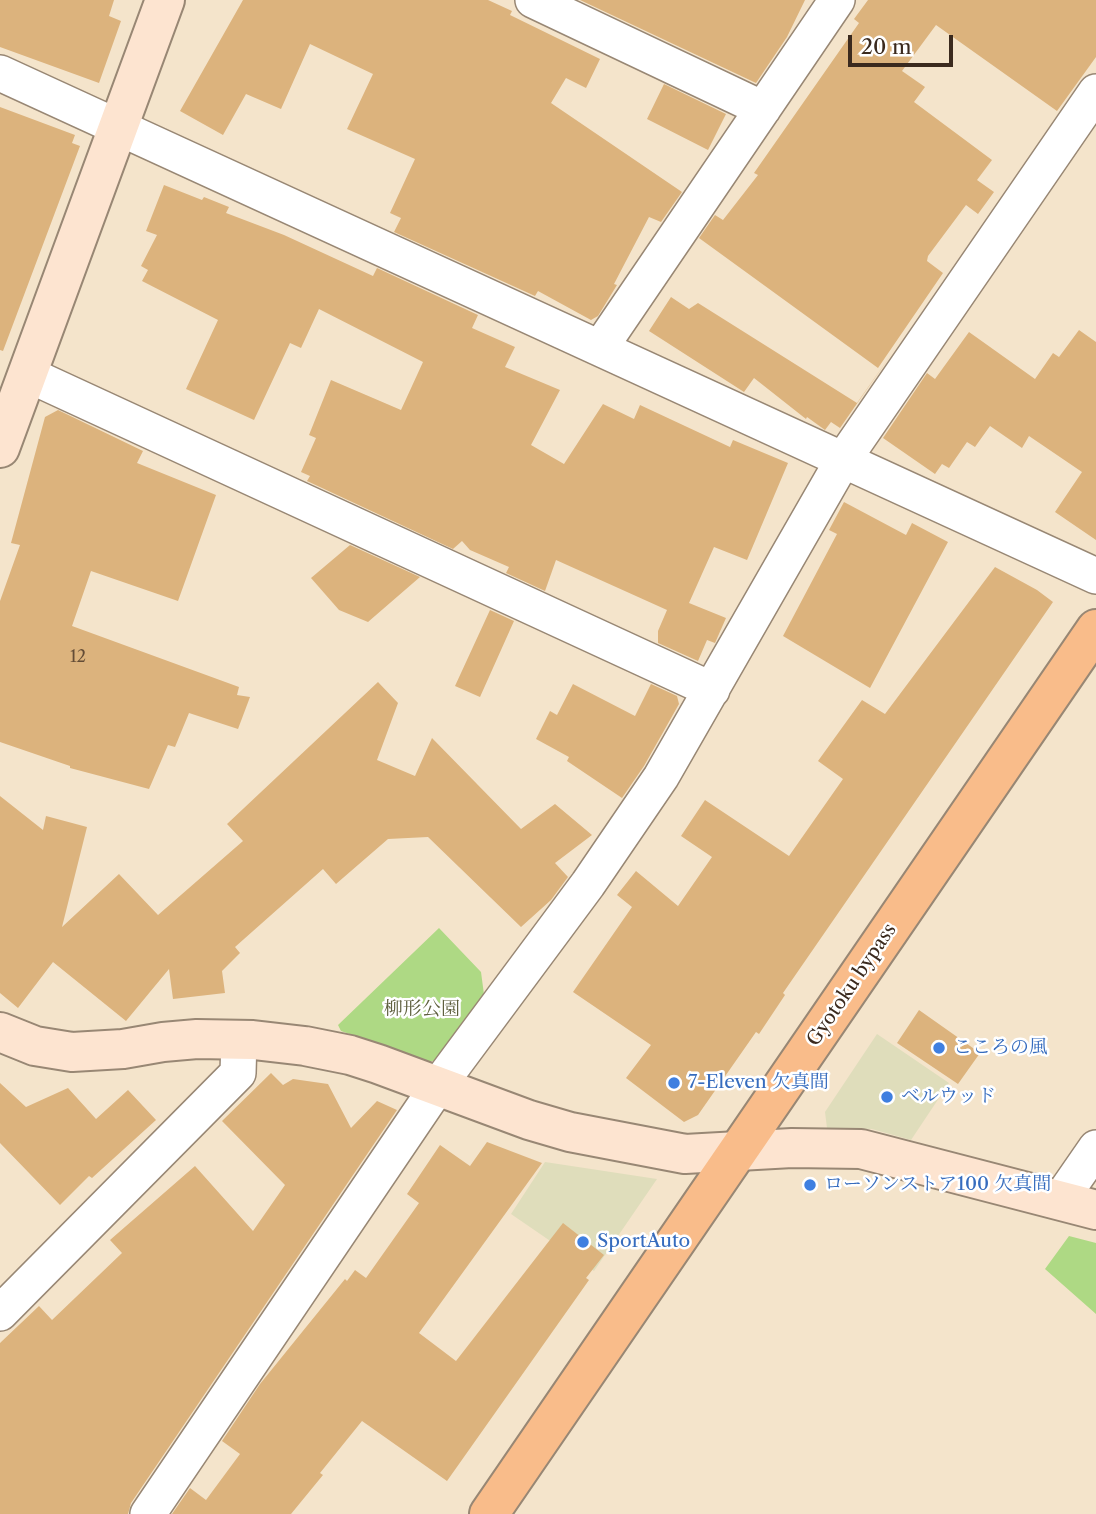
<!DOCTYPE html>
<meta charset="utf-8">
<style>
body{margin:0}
#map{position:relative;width:1096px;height:1514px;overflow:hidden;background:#f4e4cb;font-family:"Libre Caslon Text",serif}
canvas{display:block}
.scale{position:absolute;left:848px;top:35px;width:105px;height:32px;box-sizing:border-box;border:4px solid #3b2a1e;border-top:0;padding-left:9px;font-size:21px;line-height:24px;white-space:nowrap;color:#3b2a1e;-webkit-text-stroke:5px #fff;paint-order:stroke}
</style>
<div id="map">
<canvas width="1096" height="1514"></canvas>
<div class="scale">20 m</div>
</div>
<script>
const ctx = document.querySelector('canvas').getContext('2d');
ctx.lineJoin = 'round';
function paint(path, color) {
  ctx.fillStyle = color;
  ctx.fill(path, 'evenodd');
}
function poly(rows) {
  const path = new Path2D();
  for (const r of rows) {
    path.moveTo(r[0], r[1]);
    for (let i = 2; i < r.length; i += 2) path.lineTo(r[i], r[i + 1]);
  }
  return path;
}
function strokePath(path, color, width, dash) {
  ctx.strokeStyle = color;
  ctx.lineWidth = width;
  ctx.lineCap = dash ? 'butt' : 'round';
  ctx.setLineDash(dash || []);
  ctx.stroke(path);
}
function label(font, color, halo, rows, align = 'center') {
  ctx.font = font + ' "Libre Caslon Text","Noto Serif JP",serif';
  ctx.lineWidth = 5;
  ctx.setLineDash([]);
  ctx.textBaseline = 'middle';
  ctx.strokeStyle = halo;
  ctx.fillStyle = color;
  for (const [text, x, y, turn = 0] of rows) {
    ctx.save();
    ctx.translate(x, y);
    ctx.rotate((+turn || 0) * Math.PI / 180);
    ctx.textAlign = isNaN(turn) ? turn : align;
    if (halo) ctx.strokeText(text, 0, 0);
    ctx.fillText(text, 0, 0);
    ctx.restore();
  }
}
const built = poly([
 [877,1034,949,1083,911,1140,872,1129,827,1128,825,1112],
 [545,1162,657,1179,594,1271,511,1214]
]);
const green = poly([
 [439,928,481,972,485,1002,443,1058,429,1062,341,1031,338,1025],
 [1069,1236,1096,1243,1096,1314,1045,1269]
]);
const building = poly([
 [0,0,114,0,109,16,121,21,99,83,0,47],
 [243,0,488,0,512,11,510,15,600,59,586,88,566,78,551,103,682,192,661,222,649,217,614,284,617,285,598,316,591,320,538,291,535,296,394,232,401,218,390,213,415,159,347,129,373,74,310,44,281,109,246,94,223,135,180,111],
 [580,0,805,0,787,37,756,83],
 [868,0,1096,0,1096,57,1057,111,936,25,902,71,925,87,914,102,992,160,977,180,994,192,978,214,966,205,928,256,927,261,943,273,878,368,699,238,715,215,723,220,758,175,754,173,859,23,854,19],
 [664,84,726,114,708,150,647,119],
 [0,107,75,135,72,143,80,146,3,351,0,350],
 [164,185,202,200,204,197,229,207,226,213,284,235,373,276,377,268,478,315,472,328,515,347,505,367,560,390,531,445,564,464,603,404,634,419,640,405,730,447,733,440,788,463,747,560,714,547,689,603,726,618,715,643,707,640,698,661,658,643,658,631,667,610,556,560,545,591,506,573,509,567,470,550,462,541,453,549,307,481,310,476,301,472,316,438,309,435,331,380,401,410,423,362,319,309,301,348,290,343,254,420,186,389,218,320,142,281,148,270,141,266,157,235,146,231],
 [671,297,689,309,698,303,857,403,895,349,840,428,831,422,825,430,807,417,806,419,754,378,744,392,649,331],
 [1079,330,1096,342,1096,540,1055,512,1082,472,1029,436,1022,448,990,426,975,447,967,442,949,468,942,464,935,474,883,438,927,373,935,379,969,332,1035,379,1053,353,1059,357],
 [58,410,143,451,137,463,216,495,178,601,91,571,72,626,239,687,237,695,250,697,238,729,189,713,175,747,168,745,149,789,70,768,70,766,0,742,0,601,20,545,11,543,45,417],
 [844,502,906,535,912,523,948,542,870,688,783,636,837,534,829,530],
 [350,545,420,577,368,622,339,610,311,578],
 [995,567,1037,590,1053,602,783,993,785,995,759,1034,756,1032,698,1115,684,1122,626,1078,651,1045,573,992,632,907,617,895,636,871,678,906,712,857,681,836,705,800,789,856,843,779,818,761,862,700,885,714],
 [490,610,514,621,480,697,455,686],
 [378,682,398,703,377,760,415,776,432,738,521,829,555,804,592,835,555,863,568,877,551,900,521,927,428,837,388,839,336,884,323,869,235,947,240,953,222,971,225,993,173,999,169,969,126,1021,53,962,18,1008,0,993,0,796,43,830,46,816,87,827,62,927,119,874,158,915,243,841,227,824],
 [573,684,635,716,651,684,677,696,679,704,644,766,622,798,567,761,569,757,536,739,550,711,557,715],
 [919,1010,980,1053,958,1084,897,1043],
 [271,1073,283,1085,293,1079,328,1084,351,1128,377,1101,397,1110,131,1503,128,1514,0,1514,0,1343,39,1306,52,1320,122,1253,110,1240,195,1166,253,1231,285,1185,222,1121],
 [0,1083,26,1107,68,1088,96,1119,128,1090,156,1120,92,1178,89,1176,60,1205,0,1143],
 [487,1142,542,1163,419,1333,456,1361,563,1223,604,1255,586,1278,589,1280,447,1481,362,1421,320,1473,323,1475,291,1514,172,1514,190,1488,206,1500,240,1454,222,1441,260,1384,345,1279,347,1281,355,1270,366,1278,419,1203,407,1194,440,1145,470,1166]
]);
const street = poly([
 [533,0,763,109],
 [0,73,1096,576],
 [600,348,837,0],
 [27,374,712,690],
 [1060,1200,1096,1148],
 [0,1313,238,1073,239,1039],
 [148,1514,438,1086,588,884,661,777,843,460,1096,92]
]);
const secondary = poly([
 [0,448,165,0],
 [0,1032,35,1046,72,1052,123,1049,163,1042,197,1039,253,1040,305,1046,350,1055,378,1064,529,1120,570,1132,685,1154,792,1148,861,1149,1096,1210]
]);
const primary = poly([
 [489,1514,1096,629]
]);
const markers = [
 [939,1048,7,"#3f7fe0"],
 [674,1083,7,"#3f7fe0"],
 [887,1097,7,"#3f7fe0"],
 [810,1185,7,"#3f7fe0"],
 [583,1242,7,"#3f7fe0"]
];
const numberNames = [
 ["12",78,657]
];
const streetNames = [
 ["Gyotoku bypass",852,985,-56]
];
const parkNames = [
 ["柳形公園",422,1010]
];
const shopNames = [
 ["こころの風",953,1048],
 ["7-Eleven 欠真間",688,1083],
 ["ベルウッド",901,1097],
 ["ローソンストア100 欠真間",824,1185],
 ["SportAuto",597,1242]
];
paint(built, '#dfddbb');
paint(green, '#aed984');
paint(building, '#dcb37d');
strokePath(street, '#988774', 38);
strokePath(secondary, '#988774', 42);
strokePath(primary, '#988774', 42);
strokePath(street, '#fff', 35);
strokePath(secondary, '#fde4d0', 38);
strokePath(primary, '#f9bc8a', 38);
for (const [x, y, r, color] of markers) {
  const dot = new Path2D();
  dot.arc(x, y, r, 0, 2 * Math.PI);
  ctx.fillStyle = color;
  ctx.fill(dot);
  strokePath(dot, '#fff', 2.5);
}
label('16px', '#634c36', null, numberNames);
label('19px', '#3b2a1e', '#fff', streetNames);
label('19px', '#5e5f3d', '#fff', parkNames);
label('19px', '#366cbe', '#fff', shopNames, 'left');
</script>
